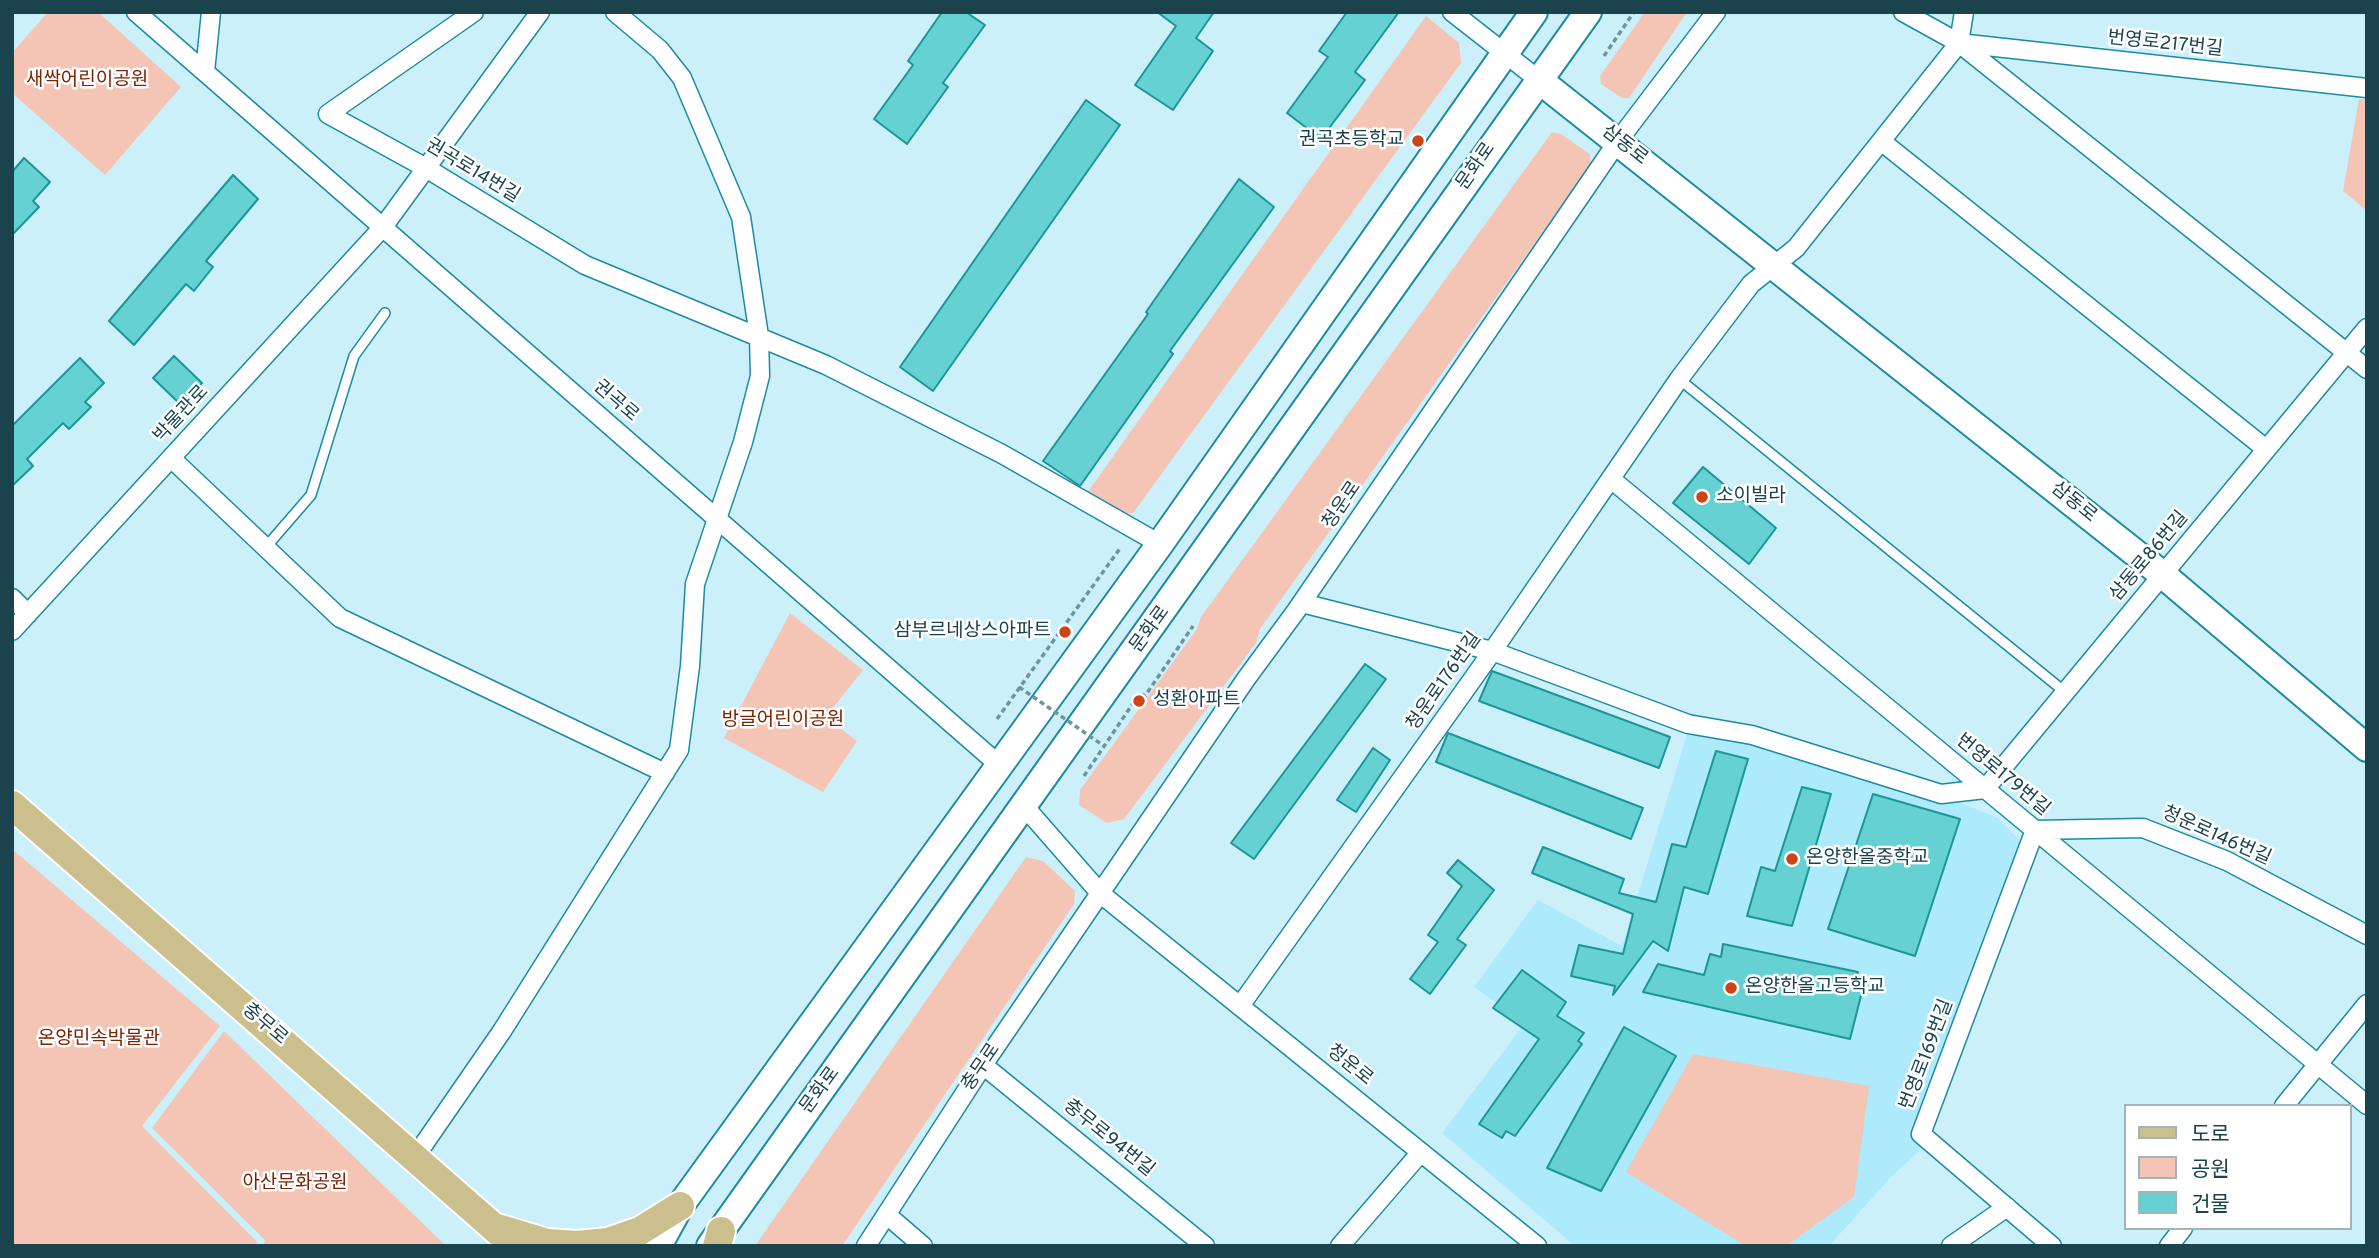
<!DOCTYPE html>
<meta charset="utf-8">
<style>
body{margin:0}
#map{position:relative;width:2379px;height:1258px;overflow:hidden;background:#ccf0fa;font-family:Overpass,"Noto Sans KR",sans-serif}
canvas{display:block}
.frame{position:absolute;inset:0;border:14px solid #1a434e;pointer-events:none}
.legend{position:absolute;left:2124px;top:1104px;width:228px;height:126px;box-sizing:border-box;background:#fff;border:2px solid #a3b4b8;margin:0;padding:9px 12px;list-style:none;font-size:21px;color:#1a434e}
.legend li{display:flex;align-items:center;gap:14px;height:35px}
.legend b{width:35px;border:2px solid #a3b4b8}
</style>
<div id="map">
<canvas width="2379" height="1258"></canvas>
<div class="frame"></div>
<ul class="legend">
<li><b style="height:9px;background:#cbc08d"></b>도로</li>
<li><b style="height:19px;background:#f4c4b5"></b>공원</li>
<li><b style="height:19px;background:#66d1d3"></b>건물</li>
</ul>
</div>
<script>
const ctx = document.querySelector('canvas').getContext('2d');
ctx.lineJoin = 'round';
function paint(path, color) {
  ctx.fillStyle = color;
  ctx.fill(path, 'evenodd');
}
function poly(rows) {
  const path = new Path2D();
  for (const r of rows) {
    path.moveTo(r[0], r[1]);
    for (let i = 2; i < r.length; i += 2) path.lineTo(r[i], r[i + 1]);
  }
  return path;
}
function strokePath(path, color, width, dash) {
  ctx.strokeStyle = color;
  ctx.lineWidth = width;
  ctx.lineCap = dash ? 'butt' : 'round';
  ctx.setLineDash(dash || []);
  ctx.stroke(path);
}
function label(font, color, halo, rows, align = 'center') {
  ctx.font = font + ' Overpass,"Noto Sans KR",sans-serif';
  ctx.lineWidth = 5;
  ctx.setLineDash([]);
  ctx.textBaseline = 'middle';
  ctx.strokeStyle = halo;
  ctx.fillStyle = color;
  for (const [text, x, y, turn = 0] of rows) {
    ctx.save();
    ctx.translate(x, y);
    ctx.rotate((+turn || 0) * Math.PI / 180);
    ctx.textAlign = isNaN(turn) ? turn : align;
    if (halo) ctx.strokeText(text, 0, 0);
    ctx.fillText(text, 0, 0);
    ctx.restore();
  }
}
const built = poly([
 [1689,728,1750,739,1966,805,1998,818,2020,841,1914,1129,1922,1148,1891,1177,1829,1246,1575,1246,1442,1133,1525,1023,1474,987,1538,900,1622,946]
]);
const green = poly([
 [48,12,98,12,181,87,105,175,12,93,12,53],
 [1645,12,1687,12,1629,98,1622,98,1601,84,1600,76],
 [1426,16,1459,43,1461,63,1133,513,1121,513,1087,493],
 [2359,99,2367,100,2367,211,2343,191],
 [1552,132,1561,134,1590,154,1591,164,1260,629,1256,643,1124,819,1107,823,1079,805,1080,790,1197,629,1201,617],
 [790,613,863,670,826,717,857,741,823,792,724,738],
 [12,849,220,1026,142,1126,257,1242,256,1246,12,1246],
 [1026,857,1043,861,1075,891,1074,904,842,1246,755,1246],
 [224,1031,446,1246,263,1246,265,1240,152,1128],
 [1693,1054,1869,1086,1854,1197,1786,1246,1746,1246,1626,1172]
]);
const building = poly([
 [942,12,966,12,985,25,943,83,948,87,907,144,874,119,913,65,908,61,942,12],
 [1157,12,1214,12,1196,38,1213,51,1173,110,1135,85,1176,26,1157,12],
 [1347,12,1399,12,1355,72,1365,80,1321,139,1287,113,1328,57,1319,51,1347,12],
 [1086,100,1120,125,933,391,900,367,1086,100],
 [24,158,50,182,33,201,39,207,12,235,12,172,24,158],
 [233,175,258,199,206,261,213,267,194,291,186,284,134,345,109,321,233,175],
 [1239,179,1274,207,1170,351,1173,354,1080,486,1043,461,1148,314,1146,312,1239,179],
 [174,356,202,383,182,406,153,378,174,356],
 [80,358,104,383,85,402,91,407,69,429,63,423,27,459,33,466,12,486,12,426,80,358],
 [1703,467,1776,528,1749,564,1673,503,1703,467],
 [1365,664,1386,679,1254,859,1231,843,1365,664],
 [1492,671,1670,737,1659,768,1479,701,1492,671],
 [1448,733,1643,808,1631,839,1436,762,1448,733],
 [1373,748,1390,760,1356,812,1337,800,1373,748],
 [1716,751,1748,759,1708,894,1684,887,1668,951,1653,941,1613,995,1615,986,1571,976,1579,945,1623,954,1633,914,1532,873,1543,847,1624,879,1619,893,1656,902,1672,844,1686,847,1716,751],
 [1802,787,1831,794,1792,926,1747,916,1761,867,1775,871,1802,787],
 [1873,794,1960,819,1915,956,1828,929,1873,794],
 [1458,860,1494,890,1457,939,1466,945,1430,994,1410,979,1438,942,1428,935,1462,886,1447,873,1458,860],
 [1723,944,1858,972,1856,979,1865,980,1850,1039,1643,992,1658,964,1704,975,1710,954,1721,957,1723,944],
 [1522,970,1566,1002,1557,1016,1584,1033,1578,1041,1582,1044,1515,1136,1506,1131,1502,1138,1479,1124,1539,1039,1493,1008,1522,970],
 [1624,1027,1676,1056,1601,1191,1547,1168,1624,1027]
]);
const path = poly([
 [1604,56,1634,12],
 [997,719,1121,547],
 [1084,776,1140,693,1145,696,1193,626]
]);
const lane = poly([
 [1679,379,2065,692],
 [266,547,311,495,354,356,385,313]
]);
const street = poly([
 [136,12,998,764],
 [474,12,328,114,426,168,585,265,826,365,1002,454,1160,544],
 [1452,12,1539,80],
 [1903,12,1959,43,2367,369],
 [1959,43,2367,88],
 [205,72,211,12],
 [1881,141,2266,449],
 [171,458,340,618,665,773],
 [1611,479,2367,1105],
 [12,598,28,614],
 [1302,603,1492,651,1688,724,1752,735,1941,794,1985,789],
 [12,631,383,227,540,12],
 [1985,789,2367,328],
 [1024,806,1101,894,1537,1246],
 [1240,1006,1487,659,1679,379,1751,284,1796,248,1959,43,1964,12],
 [983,1065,1205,1246],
 [2284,1106,2367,1004],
 [415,1157,502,1031,679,750,690,666,695,584,743,442,760,376,759,336,741,217,682,78,660,50,615,12],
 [887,1215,923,1246],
 [866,1246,983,1065,1246,679,1296,611,1618,141,1716,12],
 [1340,1246,1421,1152],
 [1951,1246,2007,1207],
 [2052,1246,1921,1134,2035,830,2143,828,2227,861,2367,935],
 [2169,1246,2183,1228]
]);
const secondary = poly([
 [1539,80,2163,575,2367,748],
 [658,1246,680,1206,1160,544,1534,12],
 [710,1246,1588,12]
]);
const primary = poly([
 [12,805,515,1246],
 [497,1228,547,1243,577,1245,608,1242,640,1231,680,1206],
 [717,1246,721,1231]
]);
const pathBridge = poly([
 [1019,687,1104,746]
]);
const markers = [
 [1418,141,7,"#cc4516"],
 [1702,497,7,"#cc4516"],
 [1065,632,7,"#cc4516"],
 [1139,701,7,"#cc4516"],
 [1792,859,7,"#cc4516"],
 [1731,988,7,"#cc4516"]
];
const streetNames = [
 ["번영로217번길",2165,45,6],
 ["삼동로",1624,146,38],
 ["문화로",1477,167,-55],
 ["권곡로14번길",472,172,31],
 ["권곡로",615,402,41],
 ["박물관로",182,415,-47],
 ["삼동로",2073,503,39],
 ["청운로",1343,506,-56],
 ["삼동로86번길",2150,557,-50],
 ["문화로",1151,630,-54],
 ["청운로176번길",1445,682,-55],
 ["번영로179번길",2002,776,40],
 ["청운로146번길",2216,837,24],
 ["충무로",264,1025,41],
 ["번영로169번길",1928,1055,-69],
 ["청운로",1349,1066,39],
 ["충무로",982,1068,-56],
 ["문화로",821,1091,-54],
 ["충무로94번길",1108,1139,39]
];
const parkNames = [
 ["새싹어린이공원",87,81],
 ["방글어린이공원",783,721],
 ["온양민속박물관",99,1040],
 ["아산문화공원",295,1184]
];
const poiNames = [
 ["권곡초등학교",1404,141,"right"],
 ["소이빌라",1716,497],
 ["삼부르네상스아파트",1051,632,"right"],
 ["성환아파트",1153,701],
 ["온양한올중학교",1806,859],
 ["온양한올고등학교",1745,988]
];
paint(built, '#adeafb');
paint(green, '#f4c4b5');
paint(building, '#66d1d3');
strokePath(building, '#1b9598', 2);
strokePath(lane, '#1c8aa2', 12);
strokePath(street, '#1c8aa2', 21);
strokePath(secondary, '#1c8aa2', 30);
strokePath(primary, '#fff', 32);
strokePath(path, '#6e959f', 3.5, [5, 3.5]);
strokePath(lane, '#fff', 9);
strokePath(street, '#fff', 18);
strokePath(secondary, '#fff', 26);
strokePath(primary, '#cbc08d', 28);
strokePath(pathBridge, '#6e959f', 3.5, [5, 3.5]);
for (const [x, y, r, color] of markers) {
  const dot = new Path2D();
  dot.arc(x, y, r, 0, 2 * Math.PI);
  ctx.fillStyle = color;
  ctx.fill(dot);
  strokePath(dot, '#fff', 2.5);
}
label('19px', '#1a434e', '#fff', streetNames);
label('19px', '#7c2303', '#fff', parkNames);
label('19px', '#1a434e', '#fff', poiNames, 'left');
</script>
